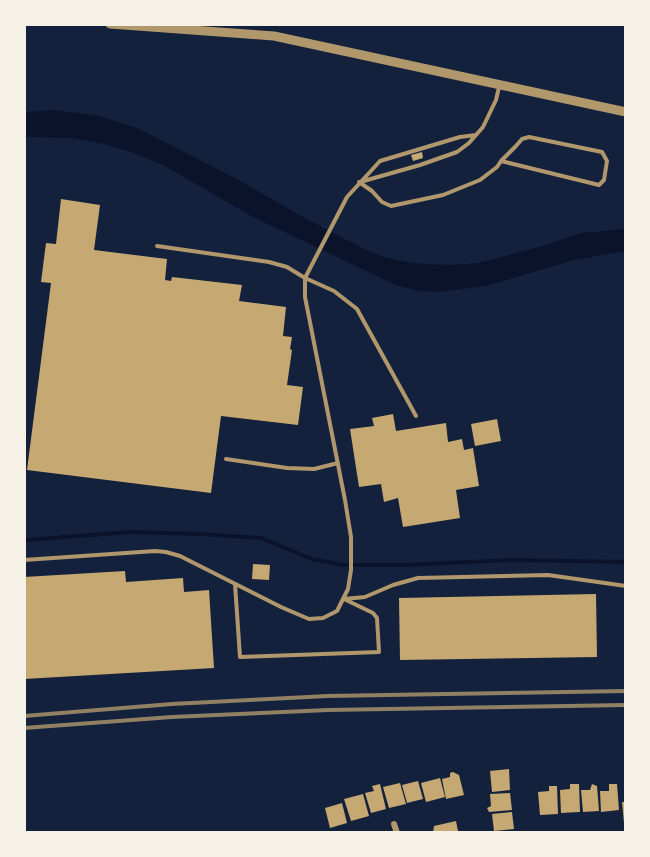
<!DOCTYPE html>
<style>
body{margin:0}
#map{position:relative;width:650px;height:857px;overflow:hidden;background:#14213d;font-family:"Golos Text",sans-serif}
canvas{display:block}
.frame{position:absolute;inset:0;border:26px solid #f6f1e7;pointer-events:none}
</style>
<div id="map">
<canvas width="650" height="857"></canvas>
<div class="frame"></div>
</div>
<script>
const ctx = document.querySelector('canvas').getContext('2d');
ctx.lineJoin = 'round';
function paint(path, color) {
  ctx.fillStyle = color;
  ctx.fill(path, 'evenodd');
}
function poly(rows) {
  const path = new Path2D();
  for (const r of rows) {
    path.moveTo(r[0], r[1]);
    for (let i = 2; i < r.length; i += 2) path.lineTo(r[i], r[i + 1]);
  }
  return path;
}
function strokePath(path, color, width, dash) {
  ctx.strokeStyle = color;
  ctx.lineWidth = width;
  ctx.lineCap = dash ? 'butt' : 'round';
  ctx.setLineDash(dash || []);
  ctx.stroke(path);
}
const water = poly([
 [56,110,99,116,137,128,235,178,303,217,364,249,384,257,411,263,447,265,478,263,546,245,581,233,626,229,626,251,574,260,490,285,440,292,420,291,398,286,253,217,163,165,134,153,104,144,72,138,24,137,24,112]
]);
const stream = poly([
 [24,540,132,532,199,534,261,538,312,559,343,565,406,565,511,560,626,562]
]);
const building = poly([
 [422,152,423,158,413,161,411,155],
 [61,199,100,205,94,250,167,259,165,280,171,281,172,277,242,285,239,301,286,307,283,336,292,337,290,349,292,350,287,385,303,387,298,425,221,416,211,493,27,470,51,283,41,282,46,243,56,244],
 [393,414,396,431,446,423,448,442,462,439,464,450,473,448,479,486,456,490,460,518,403,527,398,498,384,502,381,484,359,487,350,429,374,426,372,418],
 [497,419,501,441,475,446,471,424],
 [253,564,270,565,269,580,252,579],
 [125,571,126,582,183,578,184,592,209,590,214,668,24,679,24,577],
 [596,594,597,657,400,660,399,598],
 [509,769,510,790,492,792,490,771],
 [453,772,459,775,464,795,446,799,442,779,450,777,450,773],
 [440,778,445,797,426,802,421,783],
 [418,781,423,799,407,803,402,785],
 [400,783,406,804,389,808,383,787],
 [380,784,386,809,371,813,365,793,374,791,372,786],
 [570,784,579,784,580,812,561,813,560,790,570,789],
 [592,784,597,786,599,811,583,812,581,790,590,790],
 [609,784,617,784,619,810,601,812,600,791,609,791],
 [549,786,557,786,558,814,540,815,538,792,549,791],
 [510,793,512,810,489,812,487,808,491,806,490,794],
 [363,794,369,816,351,821,344,799],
 [622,802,626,802,626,823,624,823],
 [342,803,347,823,330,828,325,808],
 [512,812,514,829,494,831,492,814],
 [456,821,458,831,454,833,433,833,434,826]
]);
const service = poly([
 [359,182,372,191,382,202,391,206,443,195,480,180,497,167,501,161,516,146,522,139,529,137,602,152,607,161,604,180,599,185,501,161],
 [360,182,420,165,457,152,469,143,483,127,496,100,499,87],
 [157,246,269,262,287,267,305,278,334,291,357,309,416,416],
 [226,459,287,468,314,469,338,463],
 [24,560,155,551,166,552,180,556,281,607,309,619,323,618,337,611,348,589,351,570,351,537,345,500,305,297,305,278,347,197,380,161,460,137,476,135],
 [235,584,240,657,379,652,377,618,373,613,344,599,365,597,393,585,418,578,548,575,626,586]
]);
const minor = poly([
 [394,824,397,833]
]);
const tertiary = poly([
 [110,24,274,36,626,112]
]);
const rail = poly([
 [24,716,172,704,327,696,626,691],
 [24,728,172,717,328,710,626,705]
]);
paint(water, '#0b132b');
strokePath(stream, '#0b132b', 4);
paint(building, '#c6a872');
strokePath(service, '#b1986c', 4);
strokePath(minor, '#b1986c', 6);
strokePath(tertiary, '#b1986c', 9);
strokePath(rail, '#918062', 4);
</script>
